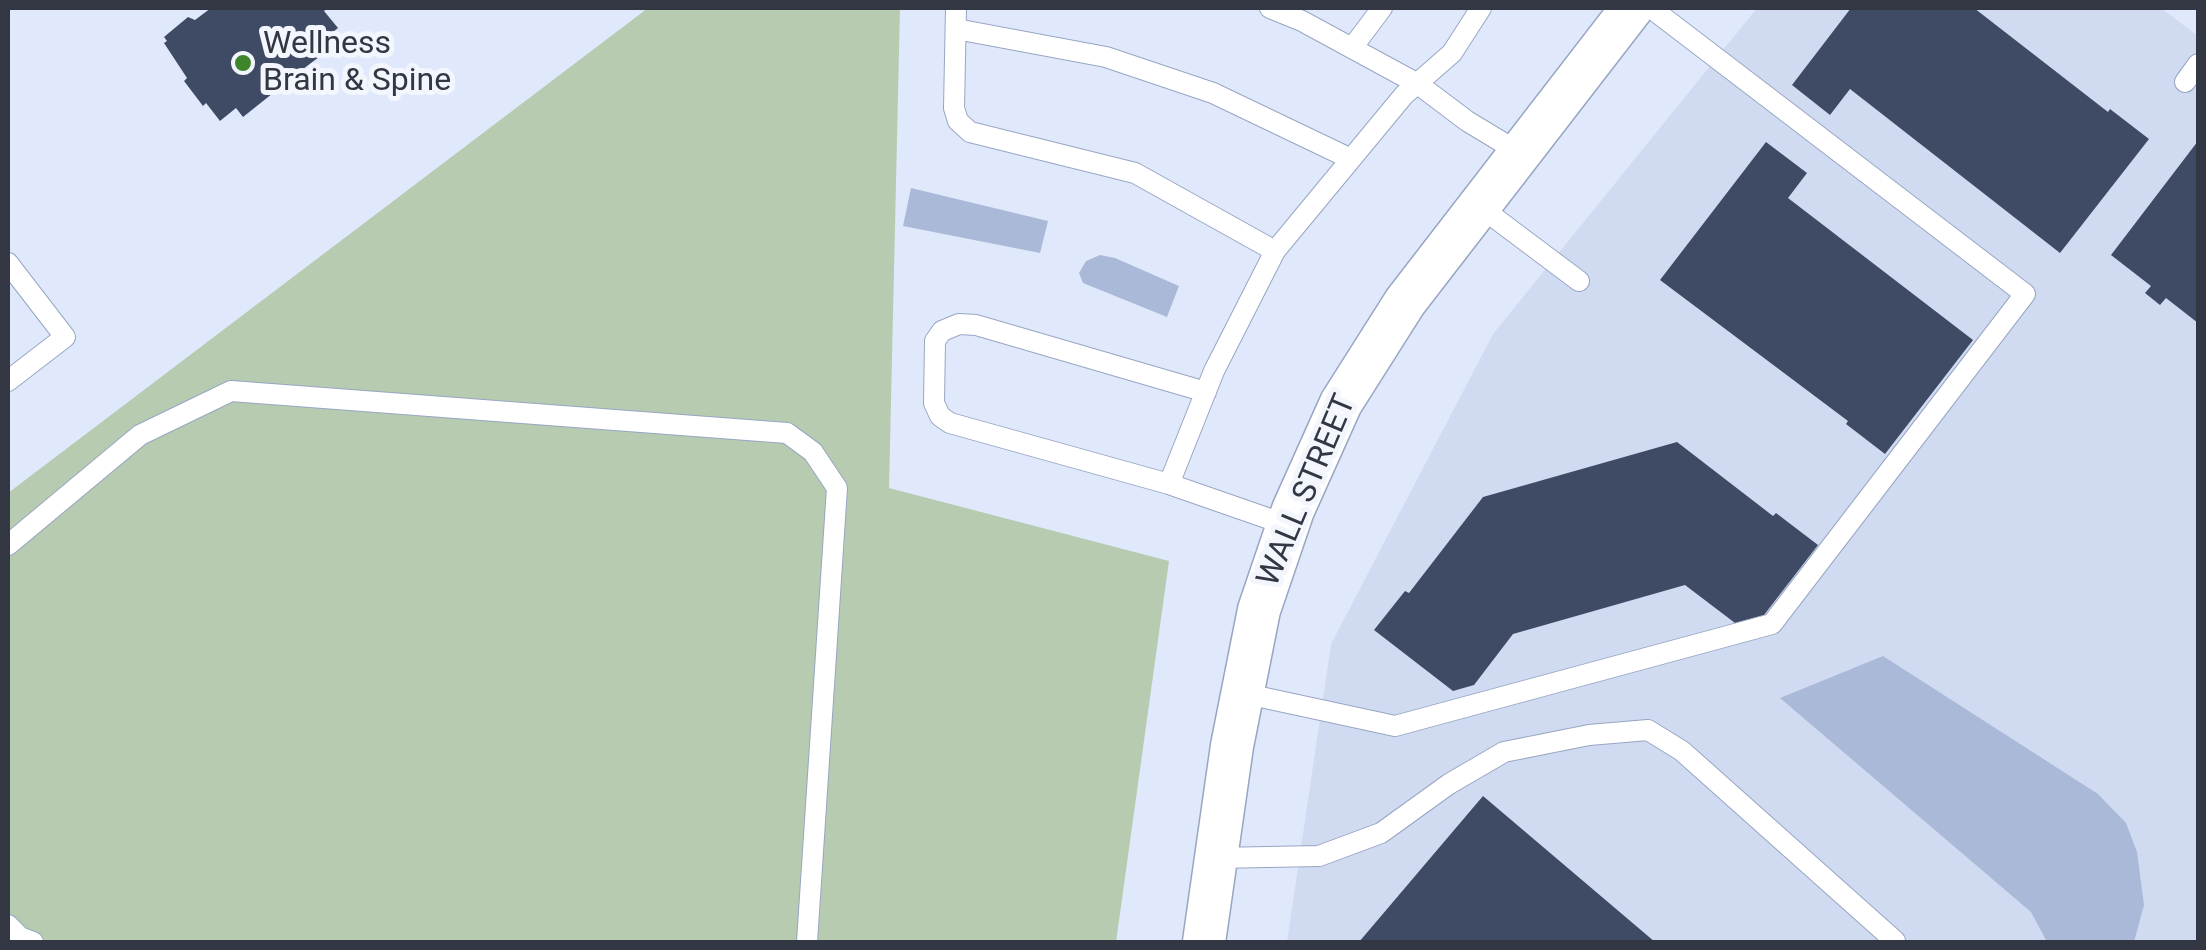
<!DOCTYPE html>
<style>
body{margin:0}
#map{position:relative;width:2206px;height:950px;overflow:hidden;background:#e0e9fc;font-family:Roboto,sans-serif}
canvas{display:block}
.frame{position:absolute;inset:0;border:10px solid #323743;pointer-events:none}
</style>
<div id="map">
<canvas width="2206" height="950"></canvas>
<div class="frame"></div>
</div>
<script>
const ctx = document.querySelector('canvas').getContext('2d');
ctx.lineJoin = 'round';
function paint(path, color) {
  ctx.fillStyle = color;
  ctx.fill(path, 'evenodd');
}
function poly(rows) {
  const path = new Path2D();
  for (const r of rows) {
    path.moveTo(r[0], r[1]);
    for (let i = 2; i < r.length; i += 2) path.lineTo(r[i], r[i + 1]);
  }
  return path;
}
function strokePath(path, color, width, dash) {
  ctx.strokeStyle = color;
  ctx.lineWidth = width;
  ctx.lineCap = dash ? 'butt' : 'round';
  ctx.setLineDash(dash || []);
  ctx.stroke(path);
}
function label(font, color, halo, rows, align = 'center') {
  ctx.font = font + ' Roboto,sans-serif';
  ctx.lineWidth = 10;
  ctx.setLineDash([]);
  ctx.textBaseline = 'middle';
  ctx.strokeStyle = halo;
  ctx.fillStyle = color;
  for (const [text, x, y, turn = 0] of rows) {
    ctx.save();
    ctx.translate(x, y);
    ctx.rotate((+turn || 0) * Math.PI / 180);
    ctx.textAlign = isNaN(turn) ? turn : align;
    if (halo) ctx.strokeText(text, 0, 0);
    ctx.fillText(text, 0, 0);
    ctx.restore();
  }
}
const built = poly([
 [1757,8,2161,8,2198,36,2198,942,1287,942,1331,644,1493,334]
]);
const green = poly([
 [648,8,900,8,889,488,1169,561,1116,942,8,942,8,493]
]);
const water = poly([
 [911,188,1048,221,1040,253,903,226],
 [1100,255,1115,258,1179,286,1167,317,1083,283,1079,273,1086,261],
 [1883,656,2098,794,2126,823,2137,852,2144,905,2134,942,2047,942,2031,912,1780,698]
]);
const building = poly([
 [211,8,328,8,324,11,338,28,324,39,331,48,307,66,243,117,236,108,220,121,206,103,203,106,184,81,187,78,164,43,167,41,164,37,188,17,195,20],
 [1851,8,1974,8,2108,112,2110,109,2149,139,2060,253,1850,89,1830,115,1792,85],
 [2198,141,2198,323,2166,298,2160,305,2145,293,2151,286,2111,255],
 [1766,142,1807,173,1788,198,1973,340,1885,454,1846,424,1848,421,1660,280],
 [1677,442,1773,516,1776,513,1818,545,1764,615,1735,623,1685,585,1513,634,1474,685,1453,691,1374,630,1405,591,1409,593,1483,497],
 [1483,796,1655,942,1359,942]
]);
const service = poly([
 [956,8,954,108,958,121,970,132,1135,173,1275,251,1214,371,1169,484,1287,525],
 [1270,8,1302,21,1418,84,1467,121,1520,153],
 [956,29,1106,57,1213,93,1351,159],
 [1352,48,1382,8],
 [2185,82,2198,64],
 [1479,206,1579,281],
 [1275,251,1404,95,1452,53,1481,8],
 [8,263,65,337,8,381],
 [1169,484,950,423,940,416,934,403,935,341,942,331,959,324,976,325,1206,392],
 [8,545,140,435,231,391,787,433,813,452,837,488,807,942],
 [1242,693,1395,726,1772,624,2025,294,1651,8],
 [1216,858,1319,856,1381,833,1449,784,1504,752,1589,735,1648,730,1682,751,1895,941],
 [8,925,20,937,33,942]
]);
const minor = poly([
 [1204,942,1232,746,1259,610,1293,510,1341,403,1405,302,1632,8]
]);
const markers = [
 [243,63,10,"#3f852b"]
];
const poiNames = [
 ["Wellness",263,45],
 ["Brain & Spine",263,82]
];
const streetNames = [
 ["WALL STREET",1308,491,-67]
];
paint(built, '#d0dbf2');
paint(green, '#b6cbb0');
paint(water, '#abb9d8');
paint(building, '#3f4a65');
strokePath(service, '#98a6c3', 22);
strokePath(minor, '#98a6c3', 45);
strokePath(service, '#fff', 20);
strokePath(minor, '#fff', 42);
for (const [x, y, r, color] of markers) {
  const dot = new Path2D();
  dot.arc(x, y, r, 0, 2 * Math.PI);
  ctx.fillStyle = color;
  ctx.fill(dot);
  strokePath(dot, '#f3f6fc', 4);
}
label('32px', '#323743', '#f3f6fc', poiNames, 'left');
label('32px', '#323743', '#f3f6fc', streetNames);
</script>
